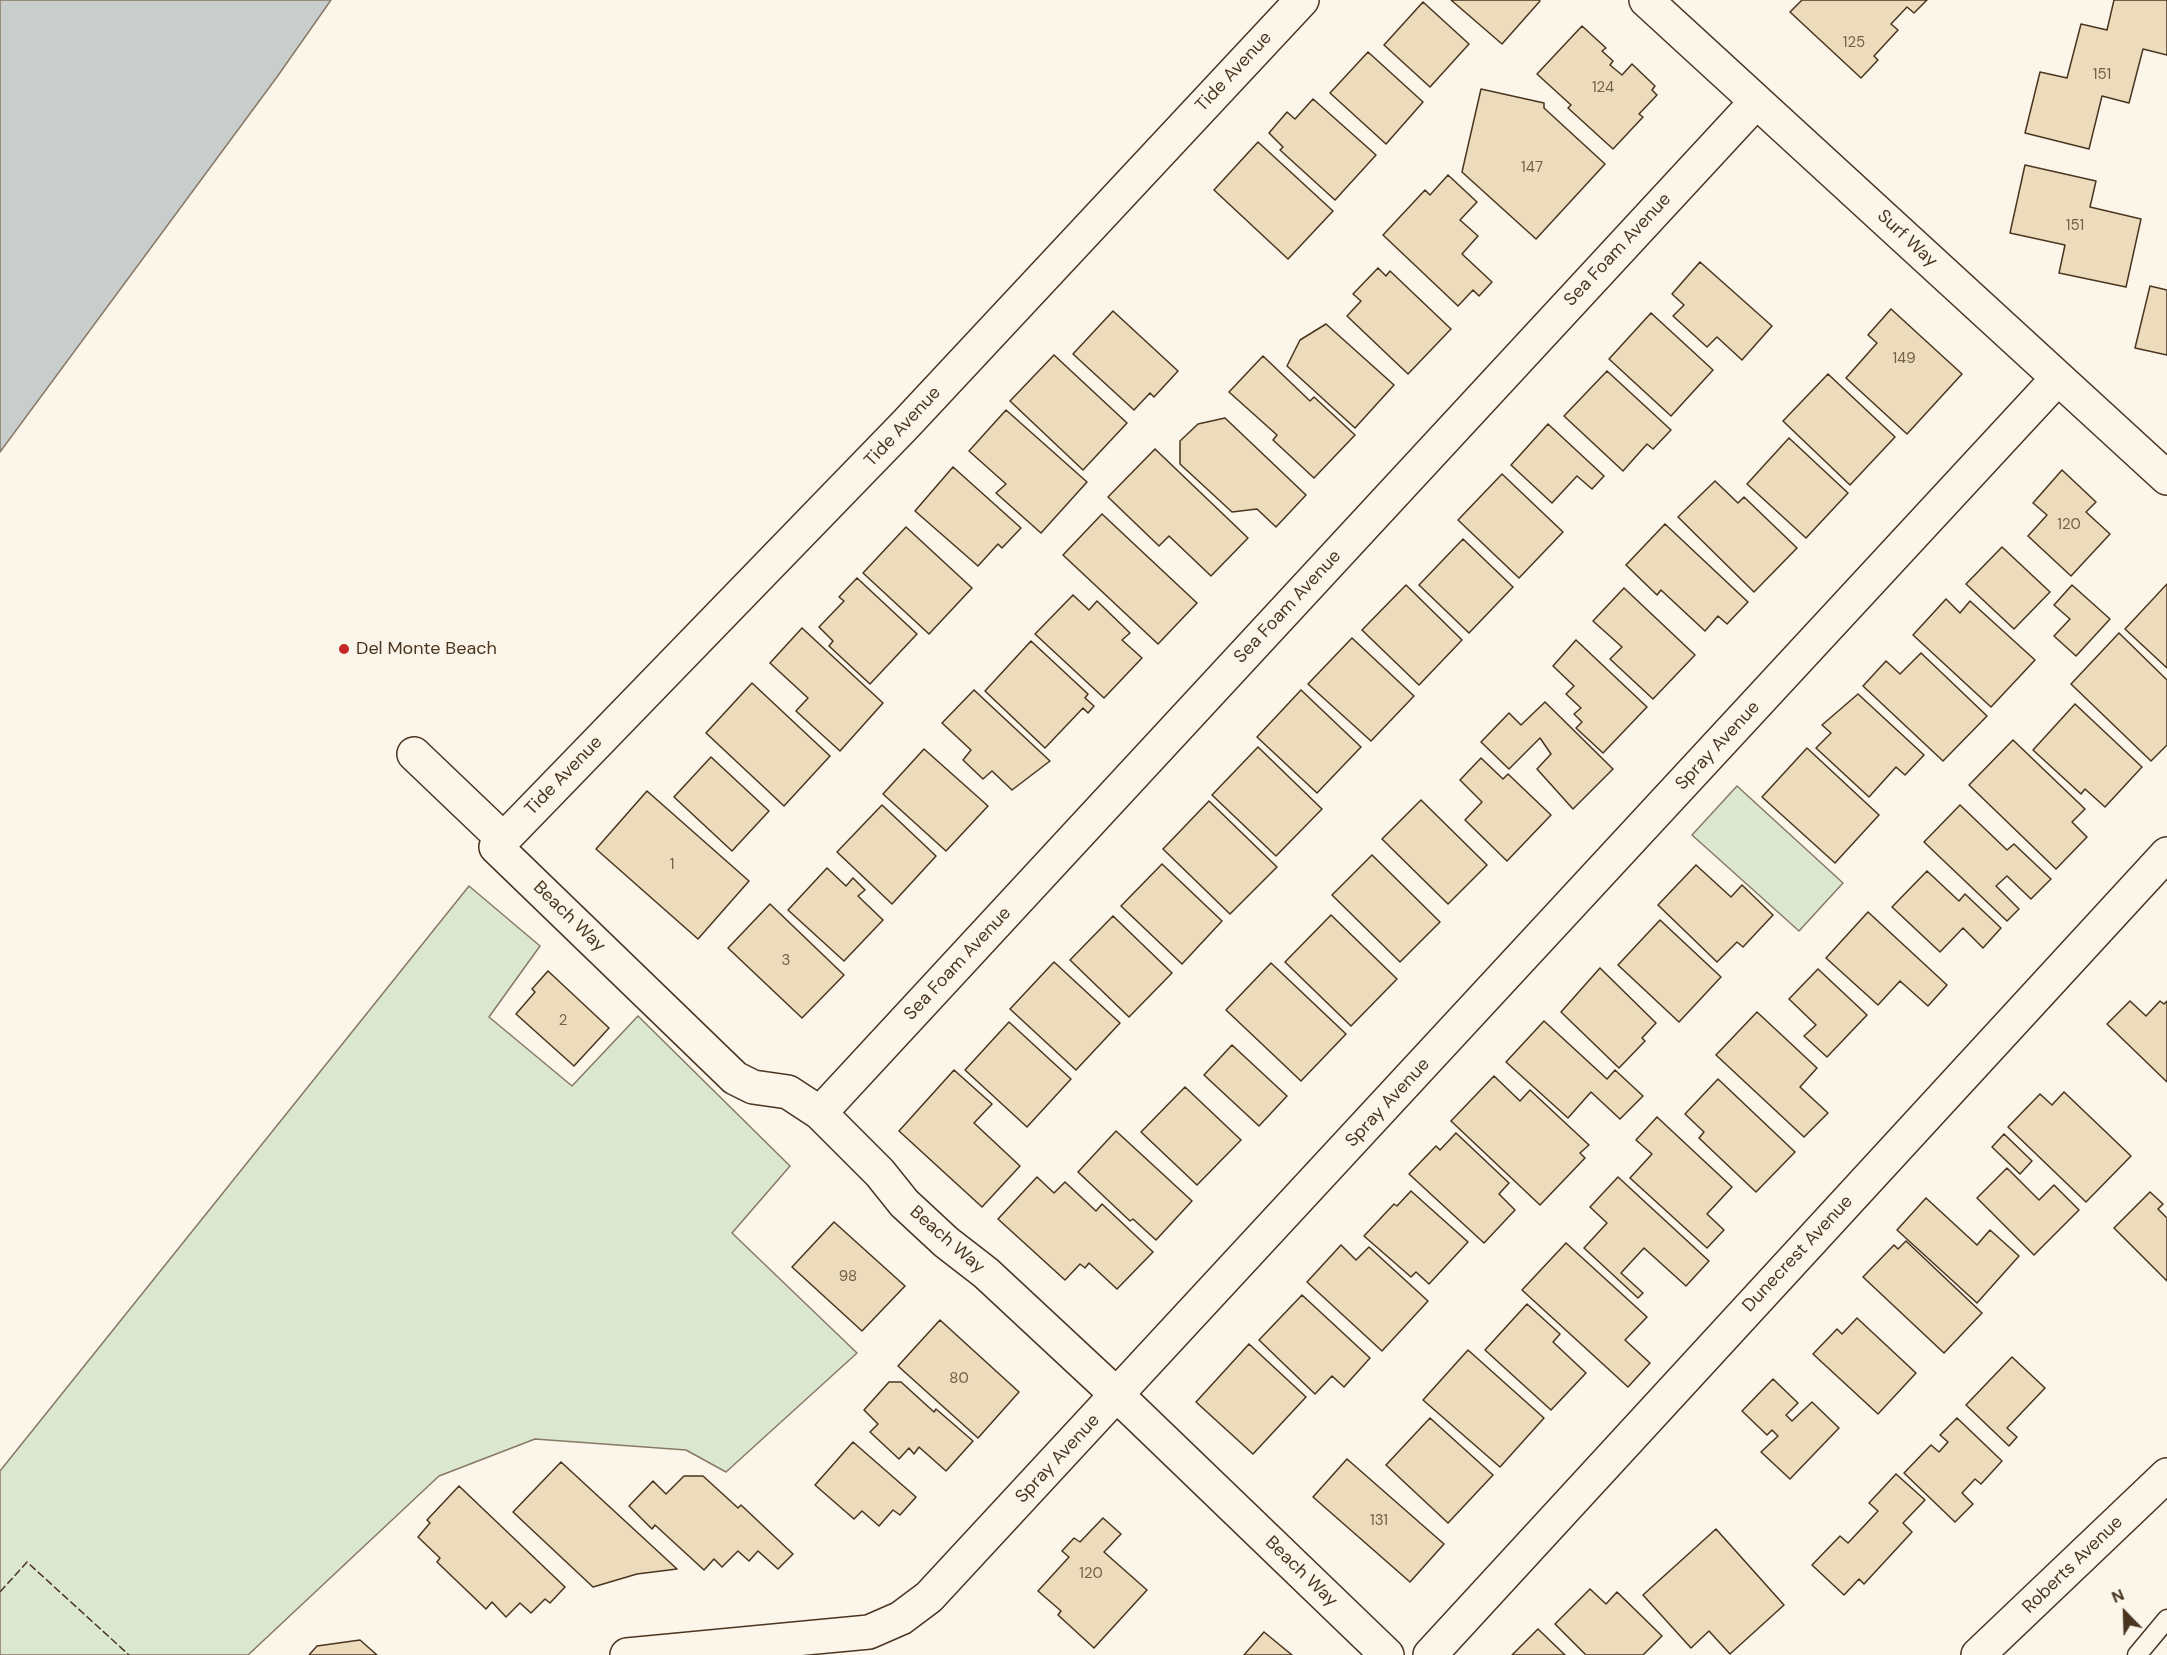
<!DOCTYPE html>
<style>
body{margin:0}
#map{position:relative;width:2167px;height:1655px;overflow:hidden;background:#fbf6e9;font-family:"DM Sans",sans-serif}
canvas{display:block}
.north{position:absolute;left:2095px;top:1583px;width:60px;height:60px;-webkit-text-stroke:4px #fbf6e9;paint-order:stroke;rotate:337deg;font-size:16px;font-weight:700;line-height:24px;text-align:center;color:#4a3520}
.north::after{content:'';display:block;margin:auto;width:21px;height:27px;background:#4a3520;clip-path:polygon(50% 0,100% 100%,50% 72%,0 100%)}
</style>
<div id="map">
<canvas width="2167" height="1655"></canvas>
<div class="north">N</div>
</div>
<script>
const ctx = document.querySelector('canvas').getContext('2d');
ctx.lineJoin = 'round';
function paint(path, color) {
  ctx.fillStyle = color;
  ctx.fill(path, 'evenodd');
}
function poly(rows) {
  const path = new Path2D();
  for (const r of rows) {
    path.moveTo(r[0], r[1]);
    for (let i = 2; i < r.length; i += 2) path.lineTo(r[i], r[i + 1]);
  }
  return path;
}
function strokePath(path, color, width, dash) {
  ctx.strokeStyle = color;
  ctx.lineWidth = width;
  ctx.lineCap = dash ? 'butt' : 'round';
  ctx.setLineDash(dash || []);
  ctx.stroke(path);
}
function label(font, color, halo, rows, align = 'center') {
  ctx.font = font + ' "DM Sans",sans-serif';
  ctx.lineWidth = 4.5;
  ctx.setLineDash([]);
  ctx.textBaseline = 'middle';
  ctx.strokeStyle = halo;
  ctx.fillStyle = color;
  for (const [text, x, y, turn = 0] of rows) {
    ctx.save();
    ctx.translate(x, y);
    ctx.rotate((+turn || 0) * Math.PI / 180);
    ctx.textAlign = isNaN(turn) ? turn : align;
    if (halo) ctx.strokeText(text, 0, 0);
    ctx.fillText(text, 0, 0);
    ctx.restore();
  }
}
const green = poly([
 [1737,786,1843,883,1799,931,1692,835,1737,786],
 [469,886,540,946,489,1017,572,1086,638,1016,790,1166,732,1233,857,1353,726,1472,686,1450,535,1439,439,1476,248,1655,0,1655,0,1471,469,886]
]);
const water = poly([
 [0,0,331,0,277,77,0,452,0,0]
]);
const building = poly([
 [1451,0,1539,0,1540,1,1502,44,1451,0],
 [1802,0,1927,0,1914,13,1907,7,1891,24,1898,30,1874,56,1878,60,1861,78,1790,12,1802,0],
 [2114,0,2167,0,2167,55,2143,49,2129,103,2102,96,2089,149,2025,133,2040,72,2067,78,2081,24,2107,30,2114,0],
 [1423,2,1469,44,1430,87,1384,45,1423,2],
 [1582,26,1606,48,1602,51,1613,61,1610,65,1622,75,1632,64,1655,86,1652,90,1657,95,1639,114,1643,117,1613,149,1568,108,1571,105,1537,74,1582,26],
 [1368,52,1423,102,1386,144,1330,93,1368,52],
 [1481,89,1544,103,1544,108,1605,164,1536,239,1462,172,1481,89],
 [1313,99,1376,155,1335,200,1280,150,1283,147,1269,133,1287,112,1295,119,1313,99],
 [1258,142,1333,211,1288,259,1214,190,1258,142],
 [2025,165,2096,181,2090,207,2141,219,2126,287,2059,273,2065,245,2010,233,2025,165],
 [1448,175,1477,202,1460,220,1478,236,1462,254,1492,282,1479,296,1473,290,1458,306,1383,235,1425,190,1430,195,1448,175],
 [1700,262,1772,326,1742,360,1717,337,1707,347,1673,316,1684,305,1672,294,1700,262],
 [1378,268,1386,276,1390,271,1451,329,1408,374,1347,316,1361,301,1353,294,1378,268],
 [2150,286,2167,290,2167,355,2135,348,2150,286],
 [1891,309,1962,374,1907,434,1846,378,1877,343,1868,335,1891,309],
 [1113,311,1178,371,1154,397,1150,393,1134,410,1073,354,1113,311],
 [1651,313,1713,370,1671,416,1609,359,1651,313],
 [1326,324,1394,385,1355,428,1287,366,1300,340,1326,324],
 [1054,355,1127,423,1083,470,1010,401,1054,355],
 [1263,356,1310,401,1314,397,1355,435,1314,478,1273,440,1277,435,1229,392,1263,356],
 [1607,371,1671,430,1653,449,1647,444,1623,471,1564,416,1607,371],
 [1828,374,1895,437,1850,485,1783,421,1828,374],
 [1006,410,1087,482,1041,533,996,493,1006,484,969,451,1006,410],
 [1225,418,1306,495,1276,527,1257,509,1232,512,1180,464,1180,441,1198,424,1225,418],
 [1548,424,1604,476,1592,489,1577,476,1552,503,1511,465,1548,424],
 [1789,438,1848,493,1806,538,1747,484,1789,438],
 [1155,449,1248,538,1211,576,1169,536,1159,546,1108,497,1155,449],
 [953,467,1021,528,1002,548,998,544,978,566,915,511,953,467],
 [2062,470,2096,502,2086,512,2110,534,2071,576,2028,536,2047,515,2033,503,2062,470],
 [1502,474,1563,532,1519,578,1458,520,1502,474],
 [1715,481,1738,503,1744,497,1797,548,1754,592,1678,517,1715,481],
 [1102,514,1197,603,1158,644,1063,555,1102,514],
 [1665,524,1748,602,1727,624,1718,616,1705,631,1661,590,1657,595,1626,565,1665,524],
 [906,527,972,588,929,634,863,573,906,527],
 [1463,539,1513,587,1469,633,1419,585,1463,539],
 [2002,547,2050,592,2014,629,1966,584,2002,547],
 [857,578,917,634,870,684,829,646,833,641,819,627,844,601,839,597,857,578],
 [2167,584,2167,668,2125,629,2167,584],
 [1406,585,1462,640,1419,685,1362,630,1406,585],
 [2072,585,2110,619,2076,656,2054,636,2070,619,2054,605,2072,585],
 [1624,588,1695,655,1653,699,1610,659,1622,647,1593,621,1624,588],
 [1073,595,1089,610,1097,601,1130,633,1122,640,1142,658,1104,698,1035,634,1073,595],
 [1946,599,1960,613,1970,601,2035,660,1991,707,1913,635,1946,599],
 [802,628,883,703,840,751,796,711,808,698,770,663,802,628],
 [2119,633,2167,680,2167,745,2151,761,2071,684,2119,633],
 [1352,638,1414,696,1371,741,1308,684,1352,638],
 [1576,640,1647,707,1603,753,1576,728,1582,722,1574,714,1581,708,1566,694,1574,686,1553,666,1576,640],
 [1031,641,1088,694,1085,698,1094,706,1088,713,1083,708,1045,748,985,691,1031,641],
 [1921,653,1987,716,1943,761,1863,686,1886,661,1900,674,1921,653],
 [752,683,830,756,784,806,706,733,752,683],
 [974,690,1050,761,1012,790,992,771,983,779,963,760,971,750,942,723,974,690],
 [1301,690,1361,747,1317,793,1257,737,1301,690],
 [1858,694,1924,755,1905,775,1896,767,1869,797,1816,748,1831,733,1822,725,1858,694],
 [1545,702,1613,769,1573,809,1537,769,1551,754,1540,738,1509,769,1481,742,1509,713,1521,725,1545,702],
 [2075,704,2142,767,2105,807,2085,789,2081,794,2033,750,2075,704],
 [2013,740,2085,809,2072,822,2087,837,2056,869,1969,785,2013,740],
 [1258,747,1322,809,1276,856,1212,795,1258,747],
 [1807,748,1879,815,1835,863,1762,797,1807,748],
 [924,749,988,806,946,851,883,794,924,749],
 [711,757,769,811,732,851,674,797,711,757],
 [1481,758,1503,779,1508,774,1551,815,1507,861,1465,820,1482,802,1460,780,1481,758],
 [647,791,749,881,698,939,596,849,647,791],
 [1421,800,1487,865,1448,904,1382,839,1421,800],
 [1209,801,1277,867,1230,914,1163,849,1209,801],
 [882,805,936,856,892,904,837,852,882,805],
 [1960,805,2007,850,2014,844,2051,879,2031,899,2007,876,1996,886,2019,909,2007,921,1924,842,1960,805],
 [1372,855,1440,922,1400,962,1332,895,1372,855],
 [1162,864,1222,921,1182,964,1121,906,1162,864],
 [1696,865,1731,897,1742,885,1773,915,1743,947,1737,942,1717,962,1658,905,1696,865],
 [827,868,846,886,853,878,865,890,858,896,883,920,844,961,788,910,827,868],
 [1927,871,1959,901,1965,894,2001,928,1983,948,1963,928,1940,952,1892,907,1927,871],
 [770,904,844,975,802,1018,728,948,770,904],
 [1868,912,1947,985,1928,1006,1900,981,1878,1005,1826,958,1868,912],
 [1331,915,1397,979,1351,1026,1285,962,1331,915],
 [1113,916,1172,973,1129,1017,1070,960,1113,916],
 [1660,920,1721,977,1679,1022,1618,965,1660,920],
 [1054,962,1120,1023,1076,1070,1010,1009,1054,962],
 [1271,963,1346,1034,1301,1081,1226,1010,1271,963],
 [1600,968,1656,1023,1642,1038,1645,1041,1619,1068,1561,1012,1600,968],
 [1818,969,1867,1015,1827,1057,1804,1036,1816,1025,1789,999,1818,969],
 [548,971,609,1028,574,1066,516,1014,535,992,532,989,548,971],
 [2130,1001,2146,1016,2160,1001,2164,1004,2167,1001,2167,1082,2107,1024,2130,1001],
 [1757,1012,1817,1068,1800,1087,1828,1113,1804,1137,1716,1055,1757,1012],
 [1544,1021,1607,1079,1615,1070,1643,1096,1620,1119,1591,1092,1568,1118,1506,1062,1544,1021],
 [1009,1022,1071,1079,1027,1127,965,1070,1009,1022],
 [1232,1045,1287,1096,1259,1126,1204,1075,1232,1045],
 [954,1070,992,1104,974,1123,1020,1166,982,1207,899,1131,954,1070],
 [1494,1076,1520,1101,1530,1090,1589,1145,1580,1153,1585,1158,1540,1205,1451,1121,1494,1076],
 [1718,1079,1795,1152,1756,1192,1699,1138,1704,1132,1685,1114,1718,1079],
 [1185,1087,1241,1140,1197,1185,1141,1132,1185,1087],
 [2064,1092,2131,1156,2086,1202,2008,1127,2040,1094,2052,1105,2064,1092],
 [1657,1117,1732,1187,1707,1214,1724,1230,1707,1248,1630,1178,1652,1154,1636,1140,1657,1117],
 [1116,1131,1192,1201,1156,1240,1133,1219,1130,1221,1078,1172,1116,1131],
 [1456,1133,1509,1183,1499,1194,1515,1210,1484,1243,1409,1174,1436,1146,1440,1150,1456,1133],
 [2004,1134,2032,1161,2020,1174,1992,1147,2004,1134],
 [2007,1168,2039,1200,2054,1185,2079,1210,2034,1255,1977,1198,2007,1168],
 [1037,1177,1054,1193,1065,1182,1096,1211,1102,1204,1153,1252,1117,1289,1089,1263,1085,1268,1080,1264,1065,1280,998,1219,1037,1177],
 [1618,1177,1709,1261,1686,1286,1644,1248,1621,1273,1643,1293,1638,1298,1584,1248,1607,1223,1590,1207,1618,1177],
 [1411,1191,1468,1242,1429,1284,1416,1272,1411,1277,1364,1236,1394,1204,1397,1206,1411,1191],
 [2150,1192,2163,1204,2158,1209,2167,1218,2167,1281,2114,1228,2150,1192],
 [1926,1198,1977,1245,1990,1230,2019,1256,1977,1303,1897,1230,1926,1198],
 [834,1222,905,1286,862,1331,792,1267,834,1222],
 [1906,1241,1982,1313,1944,1353,1863,1277,1894,1245,1898,1249,1906,1241],
 [1566,1243,1647,1317,1625,1340,1650,1363,1628,1387,1522,1290,1566,1243],
 [1341,1245,1356,1260,1369,1247,1428,1301,1382,1351,1307,1282,1341,1245],
 [1302,1295,1370,1358,1344,1387,1332,1376,1315,1394,1259,1340,1302,1295],
 [1527,1304,1560,1334,1553,1342,1586,1373,1551,1410,1485,1350,1527,1304],
 [1857,1318,1916,1373,1878,1414,1813,1354,1837,1329,1842,1334,1857,1318],
 [940,1320,1019,1392,978,1438,898,1366,940,1320],
 [1249,1344,1306,1397,1253,1454,1196,1402,1249,1344],
 [1468,1350,1544,1418,1500,1467,1423,1400,1468,1350],
 [2012,1357,2045,1388,2007,1428,2017,1437,2009,1446,1966,1405,2012,1357],
 [1773,1379,1798,1403,1786,1415,1792,1421,1812,1402,1839,1428,1790,1479,1761,1452,1778,1436,1772,1430,1767,1435,1742,1411,1773,1379],
 [889,1382,901,1382,934,1412,936,1409,973,1441,946,1471,919,1447,914,1454,909,1448,899,1459,870,1432,878,1424,864,1410,889,1382],
 [1430,1418,1493,1475,1448,1523,1386,1465,1430,1418],
 [1957,1418,2002,1461,1981,1484,1975,1479,1962,1493,1973,1504,1955,1522,1904,1473,1931,1445,1939,1452,1948,1442,1940,1435,1957,1418],
 [853,1442,916,1497,900,1515,893,1510,879,1526,862,1511,854,1519,815,1485,853,1442],
 [1347,1459,1444,1544,1410,1582,1313,1497,1347,1459],
 [561,1462,677,1569,637,1574,593,1587,513,1512,561,1462],
 [1896,1474,1925,1500,1903,1523,1912,1532,1864,1584,1859,1579,1844,1595,1812,1565,1840,1536,1848,1543,1878,1511,1869,1503,1896,1474],
 [684,1476,703,1476,738,1508,741,1505,793,1554,778,1569,758,1551,749,1561,738,1551,722,1567,714,1559,704,1570,655,1525,652,1529,629,1506,653,1481,666,1494,684,1476],
 [459,1486,565,1587,550,1603,545,1599,531,1613,520,1603,506,1617,492,1602,486,1609,437,1562,440,1558,418,1537,430,1523,427,1520,459,1486],
 [1103,1518,1121,1534,1104,1552,1147,1590,1094,1648,1058,1615,1061,1611,1038,1591,1069,1557,1062,1551,1074,1538,1080,1542,1103,1518],
 [1716,1529,1784,1605,1730,1654,1709,1631,1691,1648,1643,1595,1716,1529],
 [1590,1589,1606,1604,1617,1592,1662,1636,1643,1655,1586,1655,1555,1624,1590,1589],
 [1538,1629,1565,1655,1512,1655,1538,1629],
 [1264,1632,1292,1655,1244,1655,1264,1632],
 [360,1640,377,1655,309,1655,317,1646,360,1640]
]);
const service = poly([
 [2137,1655,2167,1619]
]);
const minor = poly([
 [1302,0,906,424,496,847,735,1078,753,1087,788,1092,820,1113,880,1173,904,1203,946,1242,986,1273,1117,1395,1387,1655],
 [1646,0,2167,478],
 [414,754,503,839],
 [820,1113,1756,102],
 [627,1655,869,1632,901,1618,929,1597,2058,378],
 [1430,1655,2167,854],
 [1978,1655,2167,1475]
]);
const fence = poly([
 [0,1592,27,1562,129,1655]
]);
const markers = [
 [344,649,6,"#c62828"]
];
const numberNames = [
 ["125",1854,43],
 ["151",2102,75],
 ["124",1603,88],
 ["147",1532,168],
 ["151",2075,226],
 ["149",1904,359],
 ["120",2069,525],
 ["1",672,865],
 ["3",786,961],
 ["2",563,1021],
 ["98",848,1277],
 ["80",959,1379],
 ["131",1379,1521],
 ["120",1091,1574]
];
const streetNames = [
 ["Tide Avenue",1234,72,-47],
 ["Surf Way",1907,239,43],
 ["Sea Foam Avenue",1618,250,-47],
 ["Tide Avenue",903,427,-47],
 ["Sea Foam Avenue",1288,607,-47],
 ["Spray Avenue",1718,746,-47],
 ["Tide Avenue",564,776,-46],
 ["Beach Way",569,917,44],
 ["Sea Foam Avenue",958,964,-47],
 ["Spray Avenue",1388,1103,-47],
 ["Beach Way",947,1240,41],
 ["Dunecrest Avenue",1798,1254,-47],
 ["Spray Avenue",1058,1459,-47],
 ["Roberts Avenue",2073,1565,-44],
 ["Beach Way",1301,1572,44]
];
const poiNames = [
 ["Del Monte Beach",356,649]
];
paint(green, '#dce7d0');
strokePath(green, '#887966', 1.5);
paint(water, '#c9cecd');
strokePath(water, '#887966', 1.5);
paint(building, '#ecdcbc');
strokePath(building, '#4a3520', 1.5);
strokePath(service, '#4a3520', 21);
strokePath(minor, '#4a3520', 36);
strokePath(service, '#fbf6e9', 18);
strokePath(minor, '#fbf6e9', 33);
strokePath(fence, '#4a3520', 1.5, [8, 3]);
for (const [x, y, r, color] of markers) {
  const dot = new Path2D();
  dot.arc(x, y, r, 0, 2 * Math.PI);
  ctx.fillStyle = color;
  ctx.fill(dot);
  strokePath(dot, '#fbf6e9', 2);
}
label('15px', '#725f47', null, numberNames);
label('18px', '#4a3520', '#fbf6e9', streetNames);
label('18px', '#4a3520', '#fbf6e9', poiNames, 'left');
</script>
